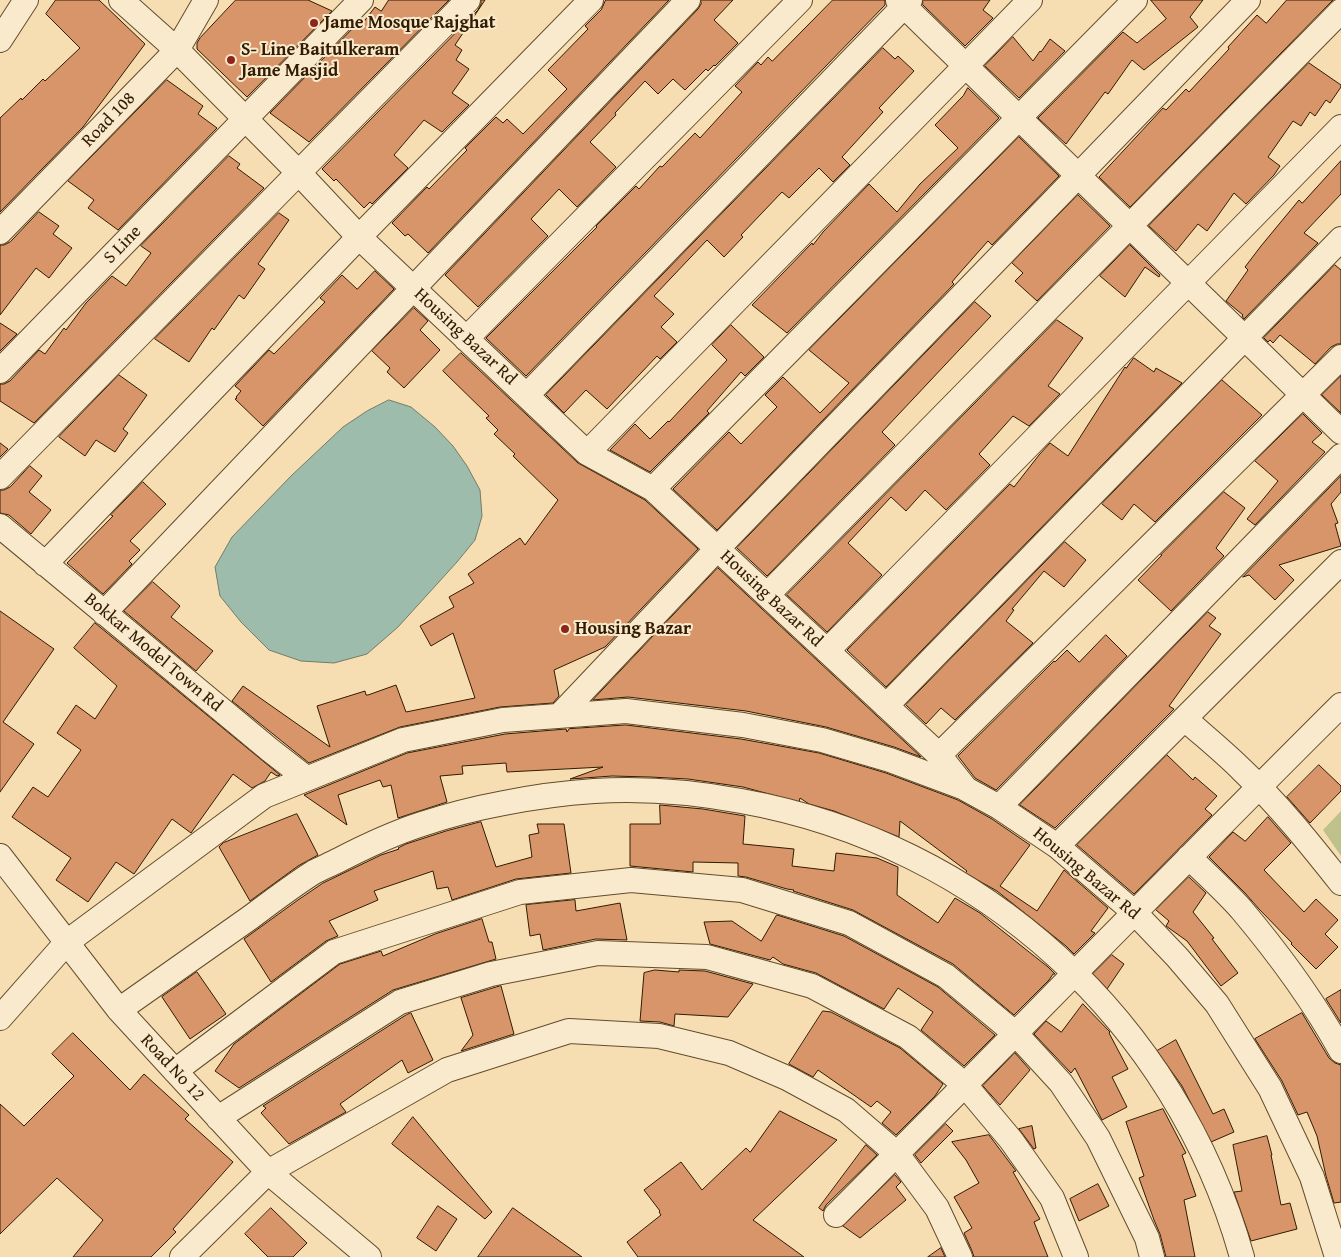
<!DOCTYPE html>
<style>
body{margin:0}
canvas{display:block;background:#f6deb2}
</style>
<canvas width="1341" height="1257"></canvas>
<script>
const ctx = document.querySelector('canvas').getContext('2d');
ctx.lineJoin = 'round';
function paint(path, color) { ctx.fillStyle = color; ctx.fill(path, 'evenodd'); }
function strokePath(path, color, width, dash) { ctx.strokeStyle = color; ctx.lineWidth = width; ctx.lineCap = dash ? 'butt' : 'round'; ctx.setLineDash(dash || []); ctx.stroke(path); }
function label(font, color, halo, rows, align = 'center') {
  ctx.font = font + ' "Gentium Book Plus",serif'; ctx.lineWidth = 4; ctx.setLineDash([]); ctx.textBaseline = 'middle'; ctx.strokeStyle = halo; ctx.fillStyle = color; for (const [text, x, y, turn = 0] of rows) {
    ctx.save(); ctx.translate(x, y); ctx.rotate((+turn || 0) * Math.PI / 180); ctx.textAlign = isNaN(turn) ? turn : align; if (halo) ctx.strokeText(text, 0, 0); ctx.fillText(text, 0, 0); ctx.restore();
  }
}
paint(new Path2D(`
 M1341,811v45l-18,-26z`), '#bec18a');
const water = new Path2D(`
 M389,400l22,7 24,20 18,19 14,20 13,24 2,26 -7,24 -18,22 -59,65 -31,27 -33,9 -33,-2 -32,-11 -28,-28 -21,-26 -5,-29 17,-30 59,-61 52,-49 24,-16z`);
paint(water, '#9dbcab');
strokePath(water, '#727c67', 1);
const building = new Path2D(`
 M56,0h43l46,44 -62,83 -83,85v-94l21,-20 1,2 21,-21 2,2 35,-33 -34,-34z
 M236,0h72l24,11 -85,86 -50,-48v-6l3,-5z
 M389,0h60l-140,142 -39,-29 88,-90 4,1 13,-17 6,4z
 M481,0h4l-30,45 7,5 -6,10 13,9 -17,24 17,12 -27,27 -18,-12 -30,35 14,13 -36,36 -2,-2 -6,6 -28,-29 -2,2 -12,-12 156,-159 3,-6z
 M606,0h63l-241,253 -20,-19 -3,2 -13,-13 35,-36 2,2 38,-39 -2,-2 31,-31 7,6 4,-4 16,15 44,-45 -19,-19 40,-41 -3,-3 16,-16z
 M701,0h32l-19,20 24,23 -23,23 -1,-1 -6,6 -2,-2 -21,21 -12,-11 -15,15 -13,-13 -30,32 1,2 -26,27 26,25 -39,40 -18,-18 -28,30 17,17 -70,71 -33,-32 253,-266 3,-5z
 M833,0h52v5l-359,371 -40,-38 111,-111 -1,-1 40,-40 3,3 21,-23 2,1 33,-34 5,5 42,-46 -7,-6 23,-24 3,3 7,-8 4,4z
 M923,0h67l-7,10 10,8 -28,28 -42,-41z
 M1151,0h52l-13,17 8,10 -54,43 -12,-10 -24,34 -3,-2 -39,52 -28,-26 85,-86 14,11 29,-24z
 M1287,0h46l-203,207 -31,-30 64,-69 3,2 20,-21 3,3 40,-43 -1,-2 29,-32 9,8z
 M1013,37l20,24 7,-10 1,1 9,-13 15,12 -46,47 -34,-32z
 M883,48l12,11 3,-3 16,15 -35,37 4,4 -41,45 8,8 -17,17 -14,-14 -30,30 -7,-6 -41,43 2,2 -19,20 -17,-17 -53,56 20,18 -13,13 16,15 -17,17 -3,-3 -50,53 -21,-19 -22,23 -18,-18z
 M1309,63l32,22v2l-11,16 -4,-3 -11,16 -5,-4 -9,14 -8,-5 -25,36 12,9 -6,9 -28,29 -12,-11 -27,38 -9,-7 -22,27 -27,-25z
 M167,80l36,26 -5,8 19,14 -99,102 -30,-22 6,-8 -26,-19z
 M968,88l31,30 -212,215 -35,-28 60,-62 1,2 10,-13 46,-48 28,28 23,-28 38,-36 -23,-23 28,-29z
 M1019,137l40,39 -67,69 -4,-4 -31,35 -5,6 2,2 -237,246 -44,-41 56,-57 12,12 36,-37 -12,-12 18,-18 37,36 29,-30 -40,-33z
 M229,156l11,8 -3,4 27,20 -230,235 -34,-22v-17h4l6,-3 29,-31 6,4 19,-26 2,2 20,-27 26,-27 14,10 25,-33 -10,-7z
 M1341,161v33l-37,39 14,10 -74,76 -2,-3 1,-1 -17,-14 22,-31 -3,-3 16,-21 38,-46 3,3z
 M1078,195l32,31 -73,75 -22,-20 8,-8 -11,-10z
 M39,212l20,14 -6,8 19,14 -23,30 -13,-10 -36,47v-70h4l6,-3z
 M279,213l10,7 -31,44 7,5 -21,30 -5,-4 -25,35 -2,-2 -23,34 -34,-23z
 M1130,245l30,30 -1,2 -14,-10 -20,30 -25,-21z
 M1335,265l6,5v74h-4l-6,3 -16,17 -35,-29 -7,8 -3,-3 -2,2 -4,-4z
 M375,271l19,18 -131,137 -28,-27 2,-1 -1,-1 5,-6 -6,-5 34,-36 5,4 51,-52 -5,-4 22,-23 15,14z
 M975,302l16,14 -109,116 13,13 -128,131 -30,-28z
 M414,308l14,13 -8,9 20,20 -36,38 -17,-16 3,-4 -18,-17z
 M1057,320l26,18 -35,48 12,8 -31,32 -16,-10 -34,38 11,11 -44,45 -21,-20 -19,21 -15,-14 -43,46 34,32 -55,57 -40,-37z
 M0,323l17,11 -17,17z
 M731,325l33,32 -19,19 -4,-4 -34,39 2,2 -59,59 -40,-22 25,-26 15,15 18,-18 1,1 58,-62 -15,-15z
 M461,353l117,110 67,37 53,49 -93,98 -51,23 5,26 -6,7 -53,4 -100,20 -91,36 -77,-62 11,-15 87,61 -13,-41 48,-15 1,4h2l28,-10 10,27 69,-14 -22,-65 -22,13 -11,-20 34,-19 -5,-10 25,-14 -6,-9 52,-36 5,7 33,-45 -45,-44 2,-2 -21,-20 4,-4 -12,-12 3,-2 -46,-45z
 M1134,358l20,14 2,-4 26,15 -296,304 -39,-37 163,-166 4,3 25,-32 11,-12 18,13 57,-89 1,1z
 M119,375l28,20 -24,34 5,4 -13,19 -19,-12 -11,16 -26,-19z
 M1341,376v37l-19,-18z
 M1222,380l40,35 -107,107 -21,-18 -12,16 -20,-16z
 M1303,414l19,19 -10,9 13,10 -70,73 -8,-6 31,-38 -23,-20z
 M0,443l8,6 -8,8z
 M30,466l12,10 -13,16 22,18 -20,24 -22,-19 -9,-2v-23h4l6,-3z
 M1341,476v16l-10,12 7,19 -3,1 6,22 -62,19 15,15 -19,20 -26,-25 -6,2z
 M143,482l23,22 -36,37 10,9 -11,11 3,3 -29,30 -36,-31 46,-47 -2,-1z
 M1224,492l21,16 -29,40 8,8 -53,55 -33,-31 24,-25h-1z
 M1065,542l21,18 -22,27 -20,-16 -32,38 2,1 -8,11 27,22 -78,77 -14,-12 -15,16 -20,-19z
 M718,568l159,148 44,41 -27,-10 -68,-20 -80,-16 -118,-14 -35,3z
 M153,582l27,24 -9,11 42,34 -17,20 -72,-60z
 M0,611l54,38 -51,73 31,22 -34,48z
 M1208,612l8,6 -7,8 12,8 -52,72 5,3 -119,119 -35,-23z
 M95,623l185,152 -3,1 -6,-4 -6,9 -13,7 -19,-14 -42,59 -19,-14 -38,55 -18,-12 -28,40 -32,-22 15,-22 -59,-41 21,-30 15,10 33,-47 -24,-17 19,-28 19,14 22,-33 -43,-38z
 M1106,635l21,21 -131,134 -21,-12 -17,-22 96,-95 1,1 12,-12 12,12z
 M626,725l115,14 78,14 67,20 72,27 34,19 38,26 -30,41 37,25 27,-41 44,38 -17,23 4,2 -21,21 -8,-8 -69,-55 -32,-18 2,-2 -67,-50 -1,16 -65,-26 -25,-7 -9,-6 -1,4 -56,-15 -55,-8 -38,-2 -38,-1 -42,3 33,-12 -96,5 -1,-9 -44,3 1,8 -23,2 7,26 -49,16 -7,-33 -8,2 -3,-7 -42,15 9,30 -43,-30 103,-42 98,-19 61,-5 1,3 2,-3z
 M1167,755l26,25 2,-3 22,19 -12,13 7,6 -78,79 -57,-49z
 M1319,765l22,21v5l-31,32 -23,-26z
 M660,805l43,4 42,7 -2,28 51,5 -2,17 42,5 2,-18 41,5 21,9 -1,28 41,28 17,-25 25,15 68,54 7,7h-2l-4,6 -35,35 -61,-51 -100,-54 -60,-19 1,-1 -7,-1 -41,-12 -8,-1v-13l-45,-1v10l-63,-6v-42h30z
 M297,814l21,41 -20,11 -48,35 -31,-54 4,-4z
 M1268,817l23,26 -27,27 40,42 12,-13 22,21 -13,14 13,13 -22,22 -25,-25 1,-1 -33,-34 -14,-16 -36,-36 24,-25 12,9z
 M481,822l15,45 36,-10 -3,-22 10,-2 -2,-9h27l7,49 -55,6 -64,21 -4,-13 -11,2 -4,-18 -59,20 4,9 -49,21 9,15 -12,5 -55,41 -27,-43 54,-39 25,-17 58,-28 18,-6 -1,-1 8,-4 40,-13z
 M1189,877l17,16 -13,19 21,26 -2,1 26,34 -17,13 -34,-45 -21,-15 3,-5 -13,-11z
 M575,900l1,11 44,-8 7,37 -31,-1 -53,11 -3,-16 -10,2 -4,-31z
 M777,915l67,21 94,51 57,48 -31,31 -43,-36 12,-18 -35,-24 -14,21 -68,-36 -33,-9 -10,-7 -3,3 -60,-16 -6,-22 28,-1 29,20z
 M482,919l7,23h3l4,17 -103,31 -154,98 -24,-17 19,-27 106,-80 41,-13 2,5 52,-22z
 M1112,955l12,9 -17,25 -14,-15z
 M655,970l24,2v-2l26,1 48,13 -25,33 -53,-3 -1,12 -14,-4 -20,-1 4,-48z
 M197,972l29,42 -36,25 -28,-42z
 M501,986l13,48 -53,17 12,-16 -12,-37z
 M1341,990v33l-15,-24z
 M1083,1004l27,28 -1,1 19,36 -16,8 15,30 -25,13 -27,-52 -4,5 -37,-39 12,-13 15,11z
 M823,1011l8,1 69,36 43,36 -8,12 -39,39 -14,-12 9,-11 -14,-11 -6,6 -53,-37 -5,7 -24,-13z
 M411,1013l22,47 -25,13 -6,-13 -62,44 6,8 -57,32 -28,-31 5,-5 -3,-2 143,-91z
 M1302,1013l27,45 6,5 6,2v137l-7,1 -8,-27 -9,-40 -10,-24 -9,3 -16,-34 -27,-42z
 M73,1033l57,57 14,-16 45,41 -4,4 48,43 -60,67 3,3 -25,25h-78l30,-37 -46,-42 -57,56v-130l24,22 50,-50 -22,-22z
 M1176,1040l37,74 11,-5 10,23 -23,10 -29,-56 -25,-35z
 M1015,1053l15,17 -30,35 -17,-19z
 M1163,1109l23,44 -4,2 14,41 -12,4 11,57h-29l-6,-23 -6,-14 -15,-42 5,-2 -18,-54z
 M780,1111l57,29 -84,80 51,37h-166l-11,-15 34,-27 -2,-3 1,-1 -16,-21 37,-28 21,28 44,-42 4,4z
 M413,1117l79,95 -7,7 -93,-75z
 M946,1124l7,7 -32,32 -6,-8z
 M1032,1126l4,22 -2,1 -15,-20z
 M989,1135l27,36 -3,1 27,47 -6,3 14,35h-74l-2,-6 -8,-18 8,-5 -18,-31 25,-14 -13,-23 -14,-18z
 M1267,1136l5,19h-1l10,50 9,-2 7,26 -46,12 -17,-49 8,-1 -9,-46z
 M866,1145l11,10 -51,50 -3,6 -4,-3z
 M895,1175l6,7 -5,5 10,13 -46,38 -17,-12z
 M1098,1184l11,22 -30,15 -9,-22z
 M438,1206l19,13 -21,32 -19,-13z
 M271,1208l36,35 -14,14h-25l-23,-23z
 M513,1208l69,49h-104z
 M941,1248l4,9h-17z`);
paint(building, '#d89569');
strokePath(building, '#321b00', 1);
const minor = new Path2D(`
 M121,0l56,50 122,123 60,64 228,216 66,36 286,266 27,34 33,18 58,39 78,67 42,44 40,47 53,84 42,89 25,80
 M898,0l443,432
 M0,40l26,-40
 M0,232l177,-182 29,-50
 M466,339l334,-339
 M0,371l361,-371
 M527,395l383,-395
 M587,453l443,-453
 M0,477l468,-477
 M653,489l482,-489
 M0,526l270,224 36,28
 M45,564l314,-327 232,-237
 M767,595l574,-584
 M104,613l584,-613
 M827,651l514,-524
 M886,706l455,-467
 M559,716l158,-167 531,-549
 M1185,719c19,17 39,33 57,51 37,35 68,74 99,113
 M939,755l402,-398
 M999,807l342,-351
 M1057,846l284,-284
 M0,856l119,154 149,162 101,85
 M1189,857c17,17 36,34 52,52 37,44 72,91 100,142
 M119,1010c44,-31 88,-62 132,-93 20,-15 41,-31 63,-45 8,-4 17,-8 25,-12 27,-14 55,-27 83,-36 27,-9 55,-16 82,-21 30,-6 60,-10 90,-12 49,-3 99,1 147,10 241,43 435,220 501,456
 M0,1018l67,-76 197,-146 139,-56 100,-20 123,-9 117,14 79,15 68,20 75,28
 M175,1071l159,-119 186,-60 111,-12 111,10 107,33 97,53 70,58 45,49 37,55 49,100 5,19
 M218,1118l182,-116 91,-28 107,-21 109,4 105,29 96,51 57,48 46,55 41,58 24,59
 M836,1215c169,-170 335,-341 505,-510
 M182,1257l86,-85 179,-102 122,-39 90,5 70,17 58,25 59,32 51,44 40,54 23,49`);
strokePath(minor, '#634c2c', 26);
strokePath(minor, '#f9eacd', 24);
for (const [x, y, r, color] of [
 [314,23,5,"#8f2418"],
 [231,60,5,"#8f2418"],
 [565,629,5,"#8f2418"]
]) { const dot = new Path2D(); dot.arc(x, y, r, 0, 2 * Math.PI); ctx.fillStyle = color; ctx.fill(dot); strokePath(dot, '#f9eacd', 2); }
label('bold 18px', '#321b00', '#f9eacd', [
 ["Jame Mosque Rajghat",324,23],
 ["S- Line Baitulkeram",241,50],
 ["Jame Masjid",241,71],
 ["Housing Bazar",575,629]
], 'left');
label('18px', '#321b00', '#f9eacd', [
 ["Road 108",109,120,-46],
 ["S Line",123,245,-46],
 ["Housing Bazar Rd",465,337,43],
 ["Housing Bazar Rd",771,599,43],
 ["Bokkar Model Town Rd",153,653,40],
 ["Housing Bazar Rd",1086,874,40],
 ["Road No 12",172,1068,47]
]);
</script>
